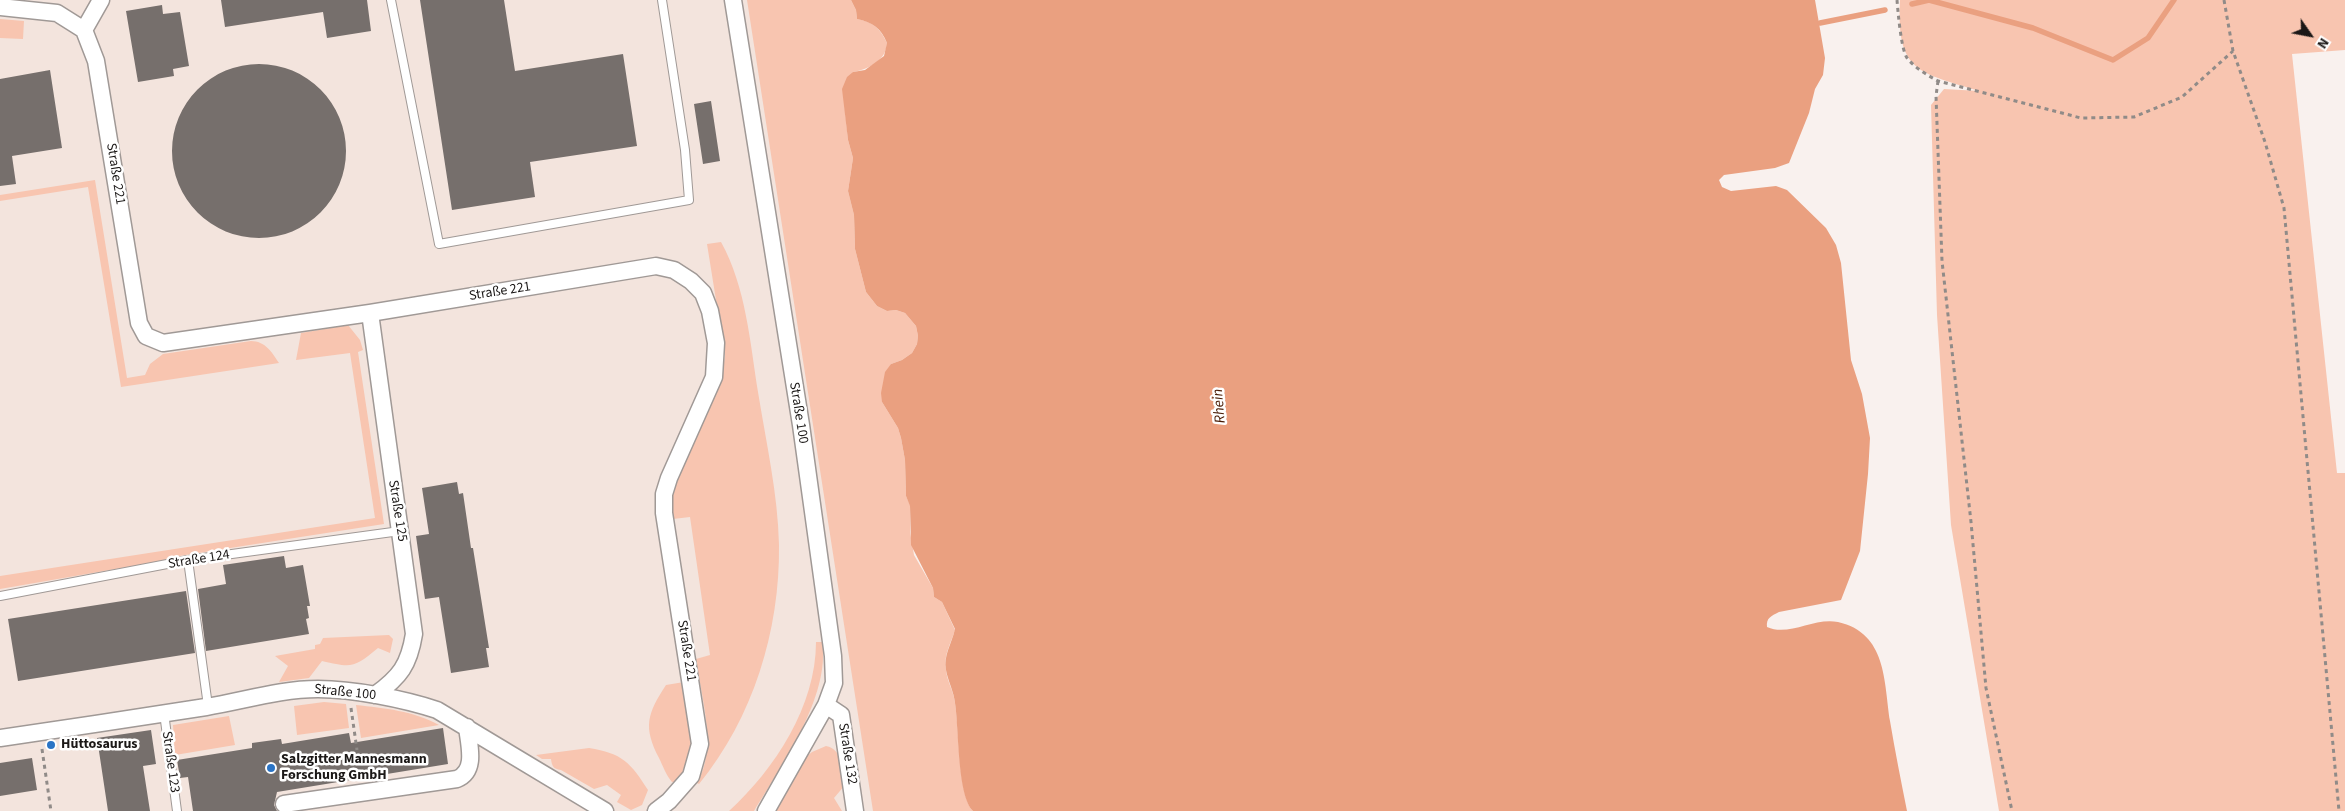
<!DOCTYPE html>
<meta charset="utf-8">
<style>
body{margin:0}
#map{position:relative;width:2345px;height:811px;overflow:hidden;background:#f9f1ee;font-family:"Source Sans 3",sans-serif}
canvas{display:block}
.north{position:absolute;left:2285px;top:10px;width:50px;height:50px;-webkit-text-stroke:4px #fff;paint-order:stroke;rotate:123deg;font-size:14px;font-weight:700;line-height:20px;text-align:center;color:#1b1817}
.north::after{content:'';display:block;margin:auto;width:18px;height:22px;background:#1b1817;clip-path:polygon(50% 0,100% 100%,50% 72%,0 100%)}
</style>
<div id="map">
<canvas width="2345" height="811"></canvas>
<div class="north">N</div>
</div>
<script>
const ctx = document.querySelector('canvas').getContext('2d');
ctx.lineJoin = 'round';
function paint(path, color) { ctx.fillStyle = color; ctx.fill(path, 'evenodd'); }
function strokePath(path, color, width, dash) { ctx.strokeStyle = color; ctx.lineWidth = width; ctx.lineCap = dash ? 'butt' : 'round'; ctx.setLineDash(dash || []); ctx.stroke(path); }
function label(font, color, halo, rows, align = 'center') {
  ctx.font = font + ' "Source Sans 3",sans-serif'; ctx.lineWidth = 5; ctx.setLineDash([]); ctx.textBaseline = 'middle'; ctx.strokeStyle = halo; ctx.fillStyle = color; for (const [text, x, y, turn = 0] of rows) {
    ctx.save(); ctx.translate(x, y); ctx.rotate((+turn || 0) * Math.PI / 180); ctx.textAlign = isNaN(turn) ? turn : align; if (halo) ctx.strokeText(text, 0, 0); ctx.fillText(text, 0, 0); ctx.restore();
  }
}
paint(new Path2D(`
 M0,0h777l141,811h-918z`), '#f3e4dd');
paint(new Path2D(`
 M747,0h104l5,10 1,9c16,3 23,9 30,24 -1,18 -18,26 -34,29l-9,28 4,40 5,18 -5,33 6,24 1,34 11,43 11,14 10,5 9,-1 9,3 11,13 2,10 -1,8 -5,9 -10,7 -11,4 -9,38 16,26 3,10 4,22 1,36 4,9v27l4,23 19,33 1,9 8,5 13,28c-4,13 -12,26 -9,40 1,11 8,22 9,33 4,24 3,92 18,108h-100z
 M1900,0h445v50l-53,4 45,419h8v338h-346l-48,-286 -14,-210 -6,-210 13,-16 35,2c-60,-19 -83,-18 -79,-91z
 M0,19l24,2 -1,18 -23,-1z
 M95,180l32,198 18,-3 5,-11 13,-10 88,-13c14,0 21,11 28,22l-158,24 -33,-200 -88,14v-6z
 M721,242c25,45 29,100 37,150 8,50 20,102 21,153 1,86 -26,173 -80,239l-2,-1c21,-35 4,-86 -1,-124l14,-4 -20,-138 -17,2 -2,-16 1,-13 44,-96 5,-13 4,-25 -18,-112z
 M348,325l12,15 3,10 -5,2 26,172 -205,32v2l-179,31v-13l375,-58 -25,-165 -54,7 5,-27z
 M389,635l4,4 -3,14 -12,-5c-24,20 -26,20 -56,13l-13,17 -30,4 9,-16 -13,-10 40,-7v-4l5,-1 3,-6z
 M816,642h6c9,53 -41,125 -68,169h-25c46,-42 87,-105 87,-169z
 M684,682l9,61 -2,15 -12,24h-7c-6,-7 -9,-16 -13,-24 -16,-31 -12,-44 7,-73z
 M324,702l22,2 3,24 -52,7 -3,-29z
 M356,705c28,3 58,6 83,20l-78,13z
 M229,716l6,29 -60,10 -2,-30z
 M826,746c17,3 17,25 19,39l-11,13 8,13h-67l31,-54 6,-5z
 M589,748c33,5 42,15 59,42l-6,15 -11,5 -14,-8 4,-7 -14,-10 -13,4 -33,-19c-8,-1 -9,-4 -10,-11h-9l-6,-4z`), '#f8c5b0');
paint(new Path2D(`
 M851,0h964l10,58 -2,17 -8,14 -6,24 -20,50 -14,5 -51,7 -5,5 3,7 9,4 45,-5 11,4 39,38 10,17 5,18 10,97 11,34 8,44 -2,36 -8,77 -19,49 -62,12c-8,4 -13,6 -12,15 22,10 47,-10 71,-5 49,11 46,60 52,99 5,30 11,60 17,90h-934c-16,-16 -14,-84 -18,-108 -1,-11 -7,-22 -9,-33 -3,-14 6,-27 9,-41l-13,-27 -8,-5 -1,-9 -22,-43 -1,-39 -4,-10 -1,-36 -4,-22 -3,-10 -16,-26 -1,-9 4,-21 6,-8 11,-4 10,-7 5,-9 1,-8 -2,-10 -11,-13 -9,-3 -9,1 -10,-5 -11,-14 -11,-43 -1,-34 -6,-24 5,-33 -5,-18 -6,-51 5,-12 6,-5 12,-2 19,-14 3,-13c-6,-15 -15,-21 -30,-24l-1,-9z`), '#eaa080');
strokePath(new Path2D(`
 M1912,4l17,-4 104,28 80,32 35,-22 26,-38
 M1820,23l65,-13`), '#eaa080', 5.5);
paint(new Path2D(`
 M221,0h146l4,31 -44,7 -4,-26 -98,15z
 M420,0h84l11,71 108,-17 14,92 -107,16 5,35 -83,13z
 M162,5l1,9 17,-2 9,54 -16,3 1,7 -36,6 -12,-71z
 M172 151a87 87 0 1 1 174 0a87 87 0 1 1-174 0Z
 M50,70l12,78 -50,8 4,28 -16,2v-107z
 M711,101l9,60 -17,3 -9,-60z
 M457,482l2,12 4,-1 8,55h2l16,100h-3l3,19 -38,6 -12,-76 -14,2 -9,-63 13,-2 -7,-46z
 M284,556l2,12 17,-3 7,41h-3l2,12 -3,1 3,15 -103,17 -8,-62 28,-5 -3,-19z
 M186,591l9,62 -177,28 -10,-62z
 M443,728l5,36 -171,28 -3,13 3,6h-84l-5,-34 -8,1 -3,-18 75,-12v-5l29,-4 1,5 67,-11 2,10z
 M151,730l5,34 -13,2 7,45h-42l-11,-73z
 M32,758l5,32 -37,6v-33z`), '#766f6c');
const lane = new Path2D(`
 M391,0l48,244 250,-44 -4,-50 -23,-150
 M188,560l20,146
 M0,596l188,-36 212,-29
 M164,713l13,98`);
const street = new Path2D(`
 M733,0l68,425 32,231 1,27 -8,22 -60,106
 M0,7l57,6 27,17 12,31 43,262 7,13 17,7 207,-30 286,-47 18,4 17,11 12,12 7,18 6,32 -2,34 -45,101 -5,16v19l36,231 -9,32 -22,25 -13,10
 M84,30l17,-30
 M370,313l44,321c-5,31 -14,43 -39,61
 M826,705l15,10 14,96
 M0,738c69,-10 137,-20 206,-31 37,-6 74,-18 112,-18 35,0 86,10 119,21l168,101
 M284,804l173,-25c20,-8 12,-34 10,-52`);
strokePath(lane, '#a09996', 10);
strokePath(street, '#a09996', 19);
strokePath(new Path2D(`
 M1897,0c1,12 4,49 10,58 8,10 20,17 31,23l143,37 53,-1 48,-20 51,-46
 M2224,0l9,51 32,91 19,66 55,603
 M1938,81l-2,15 6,165 29,261 15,166 26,123
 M351,708l6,42
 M42,749l9,62`), '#908b88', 3, [4, 4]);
strokePath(lane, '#fff', 8);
strokePath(street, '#fff', 16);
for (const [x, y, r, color] of [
 [51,745,5,"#2b74c5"],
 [271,768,5,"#2b74c5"]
]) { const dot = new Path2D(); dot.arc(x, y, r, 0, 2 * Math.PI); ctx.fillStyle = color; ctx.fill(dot); strokePath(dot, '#fff', 2); }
label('14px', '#1b1817', '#fff', [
 ["Straße 221",115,174,81],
 ["Straße 221",500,292,-9],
 ["Straße 100",798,413,81],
 ["Straße 125",397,511,81],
 ["Straße 124",199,560,-9],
 ["Straße 221",686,651,81],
 ["Straße 100",345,693,6],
 ["Straße 132",847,754,81],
 ["Straße 123",170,762,82]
]);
label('bold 14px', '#1b1817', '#fff', [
 ["Hüttosaurus",61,745],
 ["Salzgitter Mannesmann",281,760],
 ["Forschung GmbH",281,776]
], 'left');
label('italic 15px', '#481a03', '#fff', [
 ["Rhein",1220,406,-95]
]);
</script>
